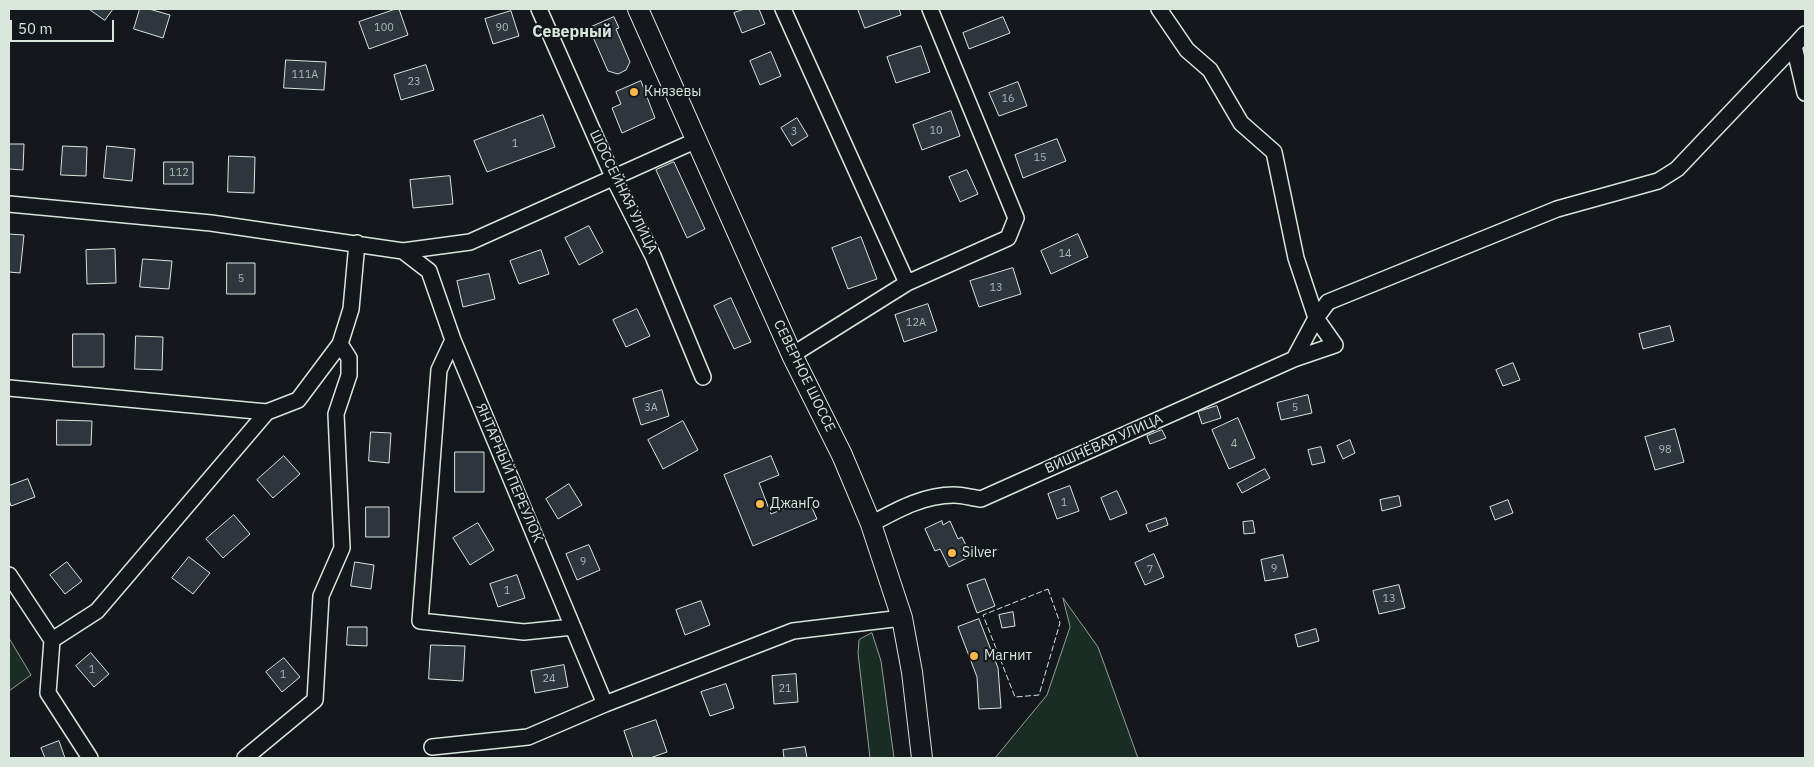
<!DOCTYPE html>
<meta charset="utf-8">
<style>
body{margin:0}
#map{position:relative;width:1814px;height:767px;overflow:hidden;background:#14181c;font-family:"IBM Plex Sans",sans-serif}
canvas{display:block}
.frame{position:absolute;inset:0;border:10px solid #d8e6dc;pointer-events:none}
.scale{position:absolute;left:10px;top:20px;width:104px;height:22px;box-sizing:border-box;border:2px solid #d8e6dc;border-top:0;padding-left:6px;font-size:15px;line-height:18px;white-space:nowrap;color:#d8e6dc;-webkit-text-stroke:4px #14181c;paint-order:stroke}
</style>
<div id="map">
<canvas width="1814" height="767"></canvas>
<div class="frame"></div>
<div class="scale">50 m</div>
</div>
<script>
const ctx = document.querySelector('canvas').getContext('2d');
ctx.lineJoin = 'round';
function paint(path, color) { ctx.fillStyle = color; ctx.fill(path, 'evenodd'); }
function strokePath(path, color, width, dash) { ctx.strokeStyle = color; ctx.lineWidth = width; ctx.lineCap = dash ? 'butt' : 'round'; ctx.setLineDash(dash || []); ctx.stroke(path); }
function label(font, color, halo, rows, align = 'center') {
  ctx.font = font + ' "IBM Plex Sans",sans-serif'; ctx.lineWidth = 4; ctx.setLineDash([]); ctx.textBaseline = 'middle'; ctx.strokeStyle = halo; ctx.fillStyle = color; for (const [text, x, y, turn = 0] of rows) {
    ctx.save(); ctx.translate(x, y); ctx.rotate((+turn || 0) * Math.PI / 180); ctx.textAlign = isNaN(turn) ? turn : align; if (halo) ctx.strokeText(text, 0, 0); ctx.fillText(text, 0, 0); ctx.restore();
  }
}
const green = new Path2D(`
 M1063,598l35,49 40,111h-143l52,-63 23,-68z
 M872,633l9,28 13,97h-24l-12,-105 1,-13z
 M9,638l22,37 -22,16z`);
paint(green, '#1a2d24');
strokePath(green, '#939e99', 1);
const building = new Path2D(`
 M89,9h24l-8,11z
 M140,9h9l21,6 -7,23 -29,-9z
 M396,9h3l9,26 -39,14 -10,-27z
 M745,9h14l6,15 -23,9 -8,-20z
 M858,9h41l2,6 -36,13z
 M511,11l8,25 -26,8 -8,-25z
 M614,17l5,11 -3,1 14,33 -4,8 -8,4 -10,-3 -19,-43z
 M1003,17l7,16 -41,16 -6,-16z
 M921,46l9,26 -34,11 -9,-26z
 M771,52l10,24 -21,9 -10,-24z
 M286,60l40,2 -2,28 -40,-2z
 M426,65l8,25 -33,10 -7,-25z
 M641,81l14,37 -33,15 -10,-25 9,-4 -5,-12z
 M1018,82l9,24 -28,10 -10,-23z
 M951,111l9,25 -38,14 -9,-25z
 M543,115l12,32 -68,25 -13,-31z
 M797,118l11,18 -16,10 -11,-18z
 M1057,139l9,22 -43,17 -8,-23z
 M9,144h15l-1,26 -14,-1z
 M63,146l24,1 -1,29 -25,-1z
 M107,146l28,3 -3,32 -28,-3z
 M229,156l26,1 -1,36 -26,-1z
 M164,162h29v22h-29z
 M674,162l31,67 -18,9 -31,-68z
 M967,170l11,24 -18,8 -11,-25z
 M450,176l3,28 -40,4 -3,-28z
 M589,226l14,26 -24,13 -14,-27z
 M9,234l15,1 -4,38 -11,-1z
 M1078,234l10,23 -37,17 -10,-23z
 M861,237l16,42 -29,10 -16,-41z
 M115,249l1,34 -29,1 -1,-34z
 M541,250l8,24 -30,10 -9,-23z
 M143,259l29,2 -3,28 -29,-2z
 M227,263h28v31h-28z
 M1013,268l8,26 -42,13 -9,-26z
 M489,274l6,25 -32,8 -6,-26z
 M731,298l20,44 -17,7 -20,-43z
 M928,304l9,27 -33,11 -9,-27z
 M637,309l13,27 -24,11 -13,-27z
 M1670,326l4,15 -31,8 -4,-15z
 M73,334h31v33h-31z
 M136,336l27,1 -1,33 -27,-1z
 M1513,363l7,17 -17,6 -7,-16z
 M662,390l7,26 -28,9 -8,-26z
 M1308,395l4,18 -31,7 -4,-17z
 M1217,406l4,12 -19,6 -4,-12z
 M1238,418l17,40 -26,11 -17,-39z
 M57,420l35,1 -1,24h-34z
 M683,421l15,29 -35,19 -15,-29z
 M1675,429l9,33 -29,8 -10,-33z
 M1162,430l4,8 -16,6 -3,-8z
 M371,432l20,1 -2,30 -20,-2z
 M1350,440l5,13 -12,6 -6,-13z
 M1321,447l4,15 -13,3 -4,-15z
 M455,452h29v40h-29z
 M284,456l16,18 -27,24 -16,-18z
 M771,456l8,19 -20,8 12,31 37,-15 9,20 -64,27 -29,-71z
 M1265,469l5,9 -28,15 -5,-9z
 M28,479l7,18 -24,9 -2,-6v-14z
 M569,484l13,21 -24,14 -12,-20z
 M1070,486l9,25 -22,8 -9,-25z
 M1117,491l10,22 -17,7 -9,-22z
 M1399,496l2,10 -19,5 -2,-11z
 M1508,500l5,13 -18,7 -5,-13z
 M366,507h23v30h-23z
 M234,515l16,19 -27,24 -17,-19z
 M1166,518l2,7 -19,7 -3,-7z
 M942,521l1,4 7,-4 8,18 4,-2 9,19 -22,11 -9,-18 -5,2 -10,-22z
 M1253,521l2,12 -11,1 -1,-12z
 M478,523l16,27 -24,15 -17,-27z
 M589,545l11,25 -23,10 -11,-26z
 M1154,554l10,23 -19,8 -10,-22z
 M1283,555l5,22 -23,4 -4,-21z
 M189,557l21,16 -17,21 -21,-16z
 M67,562l15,19 -17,13 -15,-19z
 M355,562l19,3 -3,24 -20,-3z
 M517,575l8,23 -27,9 -8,-23z
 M985,579l10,27 -18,7 -10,-28z
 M1399,585l6,23 -26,6 -6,-23z
 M701,601l9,24 -25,10 -9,-25z
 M1013,612l2,14 -13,2 -3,-13z
 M979,619l19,49 3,40 -22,1 -2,-32 -19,-50z
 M348,627h19v19l-20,-1z
 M1316,629l3,12 -21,6 -3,-12z
 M431,645l34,1 -2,35 -34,-2z
 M91,653l18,21 -15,13 -18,-21z
 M284,658l16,19 -18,15 -16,-20z
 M564,665l4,22 -33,6 -4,-22z
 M796,674l2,28 -24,2 -2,-28z
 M726,684l8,24 -24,8 -9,-24z
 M656,720l11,32 -17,6h-17l-9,-27z
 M59,741l6,17h-20l-4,-10z
 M805,747l2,11h-23l-1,-8z`);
paint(building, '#2c363c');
strokePath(building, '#d8e6dc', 1);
const minor = new Path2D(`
 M539,9l75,170 39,77 50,121
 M783,9l124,274 -115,72
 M1805,34l-11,12 11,47
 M9,204l202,19 192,28 67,-9 227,-102
 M403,251l26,20 24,69 152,364
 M907,283l101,-45 8,-20 -86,-209
 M453,340l-14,30 -19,251 104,11 49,-5
 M1294,359l22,-41 12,-16 229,-93 101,-28 19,-12 117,-123
 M9,388l258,24
 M871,524c26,-14 52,-29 83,-29 9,0 18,3 27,4l313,-140 41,-14 -19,-27 -20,-60 -22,-106 -33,-29 -31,-53 -23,-20 -28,-41
 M9,575l43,65 -4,53 42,65
 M52,640l45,-29 170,-199 31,-12 42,-56 11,-35 6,-66
 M432,747l96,-10 77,-33 188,-73 109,-13
 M245,758l70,-58 6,-104 21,-48 -6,-134 13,-39v-17l-9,-14`);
const major = new Path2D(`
 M638,9l154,346 50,100 29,69 31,94 10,54 10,86`);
strokePath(minor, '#d8e6dc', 18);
strokePath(major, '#d8e6dc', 22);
strokePath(minor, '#14181c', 15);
strokePath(major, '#14181c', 20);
strokePath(new Path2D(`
 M1048,589l12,34 -21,72 -24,2 -32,-82z`), '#d8e6dc', 1, [6, 2.5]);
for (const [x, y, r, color] of [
 [634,92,5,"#ffb74d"],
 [760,504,5,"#ffb74d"],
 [952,553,5,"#ffb74d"],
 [974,656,5,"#ffb74d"]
]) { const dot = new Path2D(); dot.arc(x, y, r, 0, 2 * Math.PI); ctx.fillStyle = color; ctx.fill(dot); strokePath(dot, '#14181c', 2); }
label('11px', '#adbab4', null, [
 ["100",384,28],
 ["90",502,28],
 ["111А",305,75],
 ["23",414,82],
 ["16",1008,99],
 ["10",936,131],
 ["3",794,132],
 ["1",515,144],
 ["15",1040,158],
 ["112",179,173],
 ["14",1065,254],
 ["5",241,279],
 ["13",996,288],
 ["12А",916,323],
 ["3А",651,408],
 ["5",1295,408],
 ["4",1234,444],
 ["98",1665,450],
 ["1",1064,503],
 ["9",583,562],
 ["9",1274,569],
 ["7",1150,570],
 ["1",507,591],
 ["13",1389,599],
 ["1",92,670],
 ["1",283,675],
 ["24",549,679],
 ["21",785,689]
]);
label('14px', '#d8e6dc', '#14181c', [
 ["Князевы",644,92],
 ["ДжанГо",770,504],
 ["Silver",962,553],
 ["Магнит",984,656]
], 'left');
label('14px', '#d8e6dc', '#14181c', [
 ["ШОССЕЙНАЯ УЛИЦА",623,192,64],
 ["СЕВЕРНОЕ ШОССЕ",804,376,64],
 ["ВИШНЁВАЯ УЛИЦА",1104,444,-24],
 ["ЯНТАРНЫЙ ПЕРЕУЛОК",509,473,67]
]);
label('bold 16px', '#d8e6dc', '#14181c', [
 ["Северный",572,32]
]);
</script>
